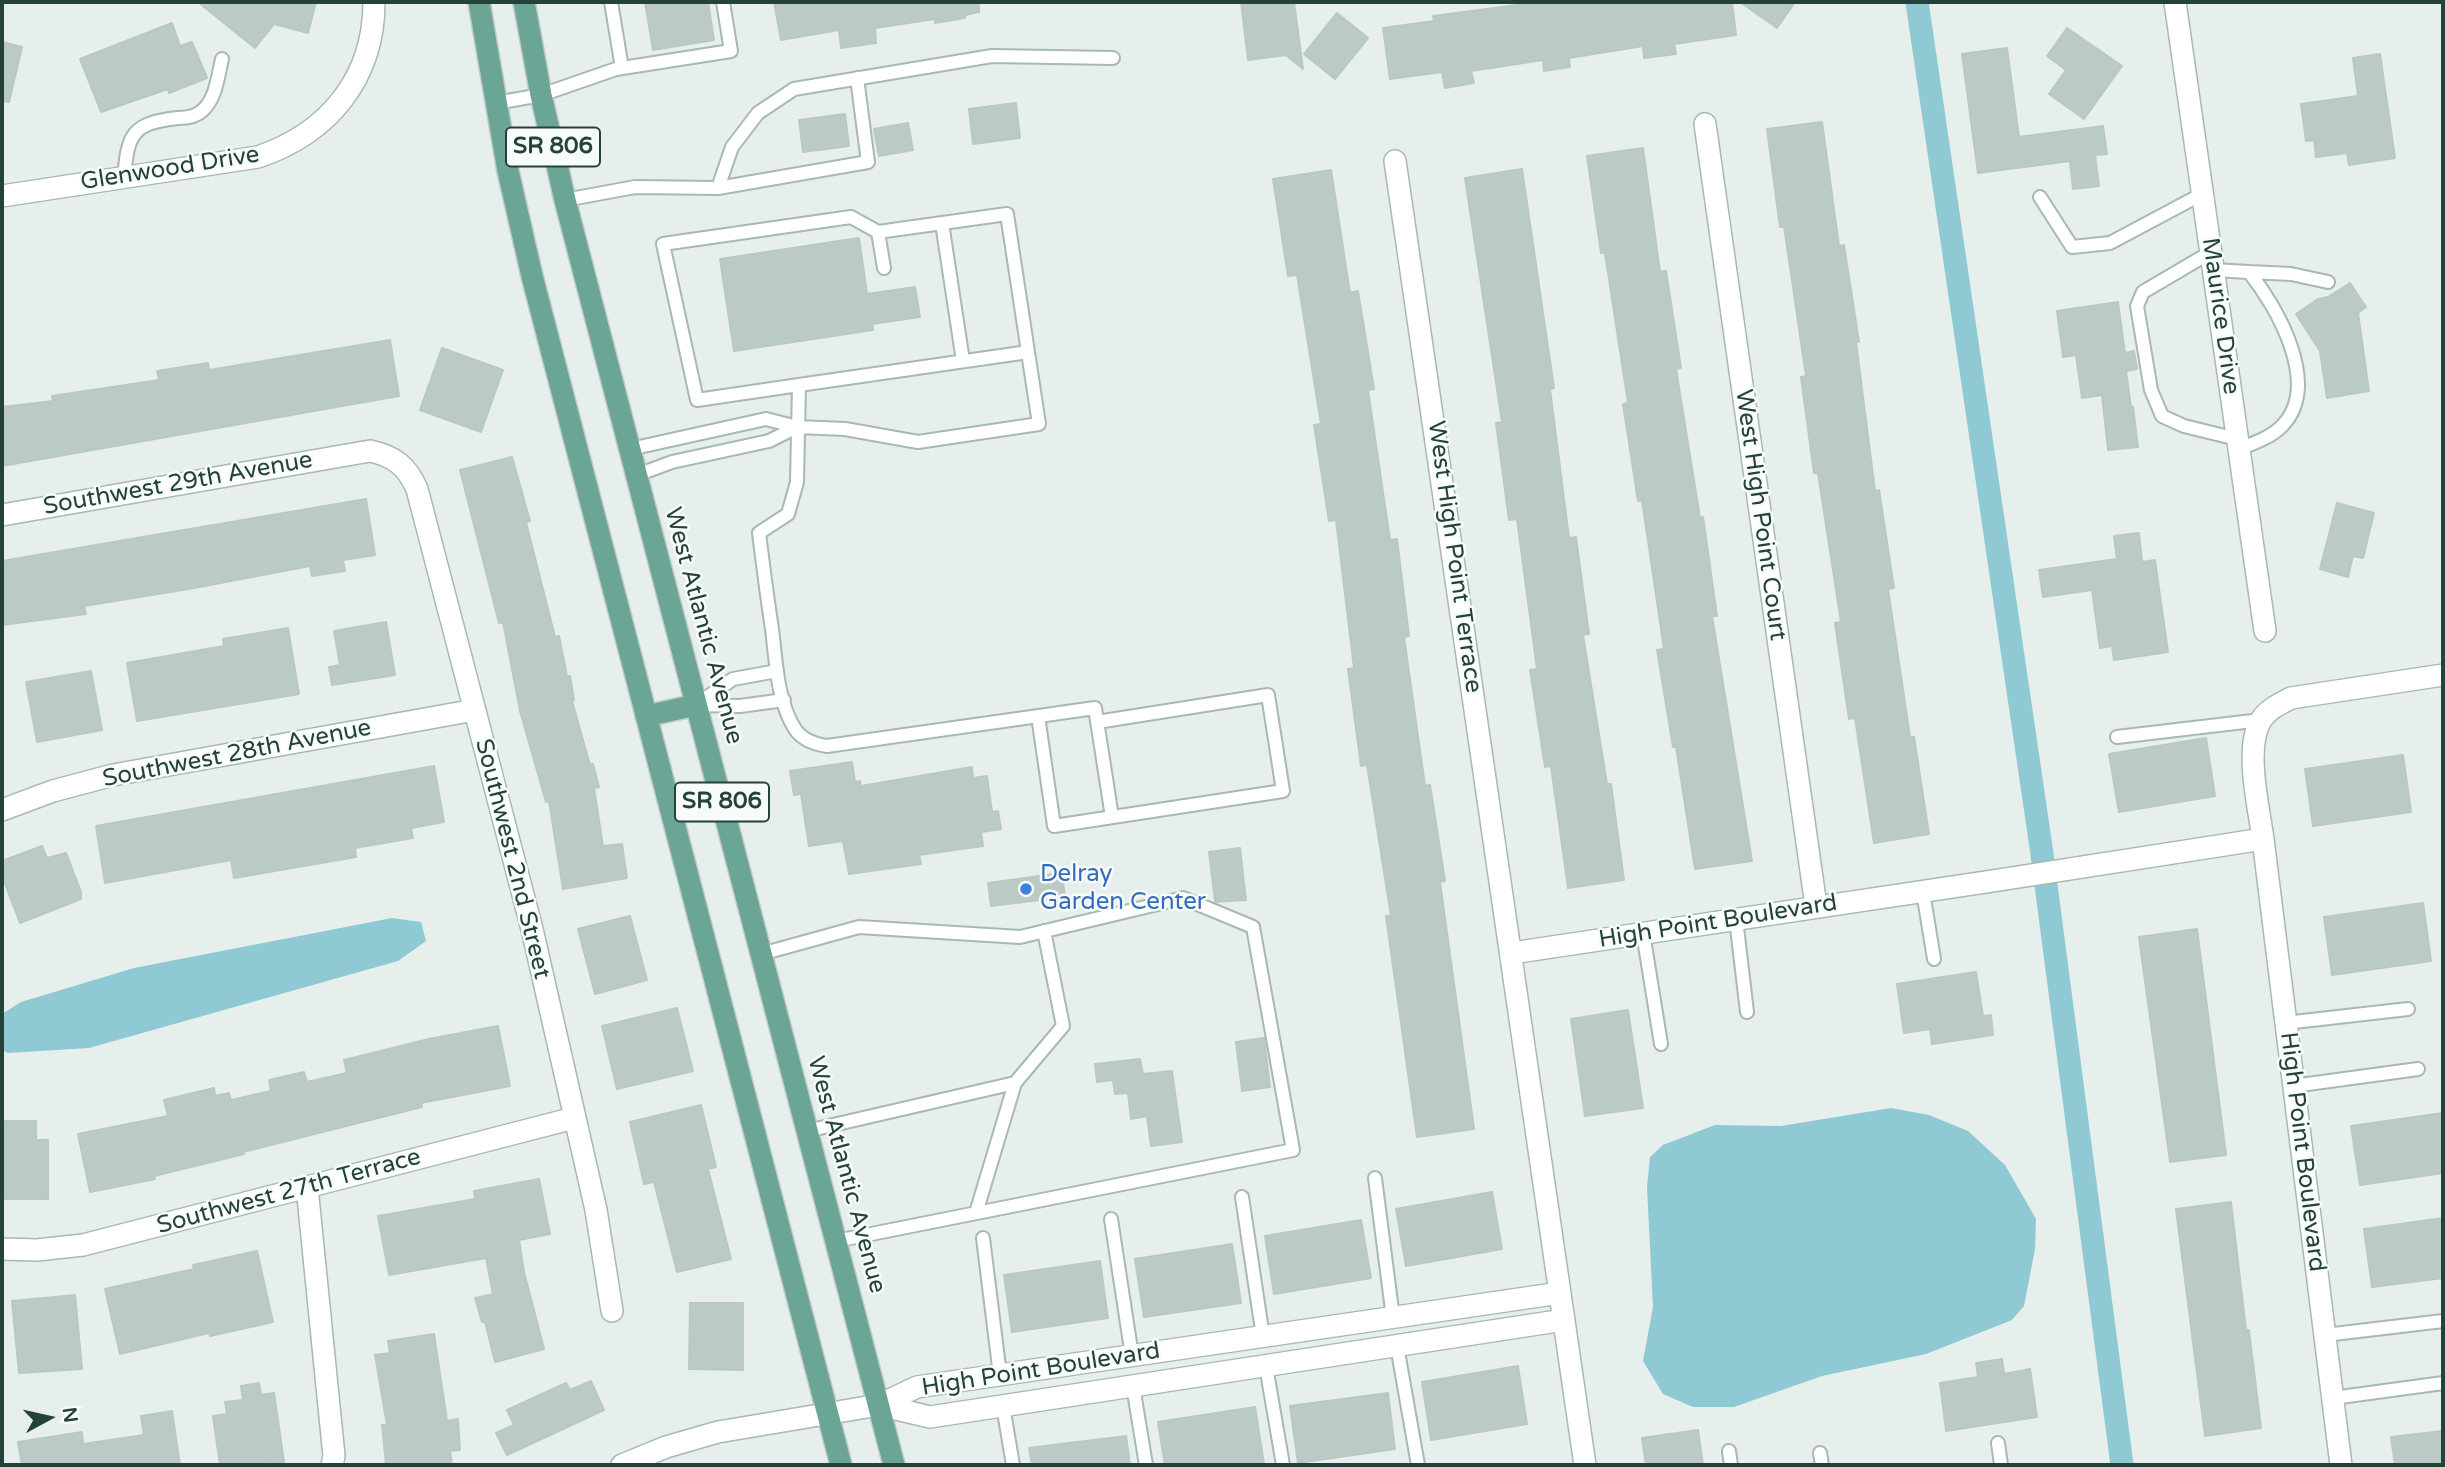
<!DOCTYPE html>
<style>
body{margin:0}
#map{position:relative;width:2445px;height:1467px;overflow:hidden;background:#e6efeb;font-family:"Varela Round",sans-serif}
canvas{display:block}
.frame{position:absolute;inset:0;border:4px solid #24423a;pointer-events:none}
.north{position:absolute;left:14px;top:1383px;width:70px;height:70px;-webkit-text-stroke:5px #f7fbf9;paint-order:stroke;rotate:82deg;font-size:19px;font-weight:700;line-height:28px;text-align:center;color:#24423a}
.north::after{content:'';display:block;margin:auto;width:24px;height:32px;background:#24423a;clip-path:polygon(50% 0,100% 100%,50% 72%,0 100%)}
</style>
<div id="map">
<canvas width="2445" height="1467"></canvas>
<div class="frame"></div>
<div class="north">N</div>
</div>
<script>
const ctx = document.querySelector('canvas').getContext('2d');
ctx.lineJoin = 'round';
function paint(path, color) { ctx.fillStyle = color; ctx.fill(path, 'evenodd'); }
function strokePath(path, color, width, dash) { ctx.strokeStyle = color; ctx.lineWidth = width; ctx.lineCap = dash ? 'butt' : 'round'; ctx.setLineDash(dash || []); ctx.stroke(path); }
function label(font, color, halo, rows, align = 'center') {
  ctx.font = font + ' "Varela Round",sans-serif'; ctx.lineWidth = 5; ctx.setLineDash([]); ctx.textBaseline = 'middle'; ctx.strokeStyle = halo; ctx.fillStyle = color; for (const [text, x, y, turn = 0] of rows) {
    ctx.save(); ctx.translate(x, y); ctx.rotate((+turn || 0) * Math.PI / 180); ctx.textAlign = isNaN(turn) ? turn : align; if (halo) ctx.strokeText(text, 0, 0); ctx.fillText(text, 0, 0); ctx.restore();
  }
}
paint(new Path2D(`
 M392,918l29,4 5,19 -28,20 -309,87 -81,5 -6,-3v-36l19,-12 113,-34z
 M1891,1108l38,7 39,16 37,34 31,54 -1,30 -11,57 -12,14 -86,34 -104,22 -88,31h-41l-30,-13 -20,-33 10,-54 -6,-120 3,-30 13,-12 52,-20 66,1z`), '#8ec9d4');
strokePath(new Path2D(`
 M1917,2l124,845 81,618`), '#8ec9d4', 23);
const building = new Path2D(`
 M198,2h118l-8,31 -34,-9 -19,24z
 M645,2h63l6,38 -61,10z
 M774,2h205v10l-14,3v3l-30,5v-4l-60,9 1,15 -35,5 -2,-18 -58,10z
 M1241,2h53l9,67 -17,-14 -38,5z
 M1540,2h192l4,33 -62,9 2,10 -32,4 -1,-12 -74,12 1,9 -26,4 -1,-11 -72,11 3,12 -29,5 -3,-16 -52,7 -7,-51 51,-7 -1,-5z
 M1740,2h55l-18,26z
 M1337,13l31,25 -33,41 -31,-25z
 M172,23l8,23 12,-4 15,36 -38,15 -1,-4 -67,23 -21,-53z
 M2067,28l55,38 -38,53 -35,-25 17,-24 -19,-14z
 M2,42l20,5 -13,55 -7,-1z
 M2007,48l12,89 84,-11 4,28 -12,1 4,31 -26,3 -3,-28 -92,12 -16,-119z
 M2380,54l15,104 -46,7 -2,-12 -31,4 -2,-17 -8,1 -5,-37 57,-8 -5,-38z
 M1016,103l4,35 -47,6 -4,-35z
 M845,114l4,32 -46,6 -4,-32z
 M1822,122l17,124 5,-1 15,97h-3l19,149 4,-1 15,98 -6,1 22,148h4l15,97 -55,9 -19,-125 -6,1 -14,-96 6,-1 -23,-149h-4l-13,-96 5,-1 -22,-150 -4,1 -13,-98z
 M908,123l5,27 -34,6 -5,-27z
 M1643,148l17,124 6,-1 15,97 -5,1 24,149 3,-1 14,99h-5l40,245 -57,8 -19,-122h-3l-16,-97 7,-1 -22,-149 -4,1 -15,-97 5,-1 -23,-150h-4l-14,-97z
 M1522,169l32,219 -4,1 19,149 7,-1 13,97 -6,1 24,149h4l13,96 -56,8 -17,-122 -6,1 -15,-97 7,-1 -20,-150 -8,1 -13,-97 6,-1 -37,-244z
 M1331,170l19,123 8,-2 16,98 -6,1 22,150 7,-1 12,97 -5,1 21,149 5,-1 15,96 -5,1 34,247 -57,8 -31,-221h5l-24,-151 -6,1 -13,-97 6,-1 -18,-148 -7,1 -15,-96 7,-1 -24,-149 -9,1 -15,-97z
 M859,238l8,56 48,-7 5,30 -48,7 1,6 -139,21 -14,-92z
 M2350,283l16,24 -8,6 11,78 -42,7 -7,-47 -24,-37 22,-15 10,-2z
 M2118,302l7,51 9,-2 3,18 -11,2 5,36h2l5,40 -30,3 -6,-55 -20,3 -6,-43 -13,2 -6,-46z
 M390,340l9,56 -397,70v-59l51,-6 -1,-5 107,-16 -2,-9 51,-8 1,7z
 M442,348l61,22 -22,62 -61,-22z
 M512,457l18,64 -4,1 29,115 4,-1 8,40h3l4,24 -2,1 18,64 3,-1 6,23 -5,1 9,58 19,-2 5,34 -64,11 -14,-88 -3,1 -26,-91 -17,-89 -4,1 -39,-153z
 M366,499l9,56 -32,5 2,11 -33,5 -2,-10 -121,23 -105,17 2,8 -84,11v-64z
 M2337,503l37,10 -11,45 -10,-2 -5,21 -28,-8z
 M2139,533l3,29 13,-2 13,92 -54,8 -2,-14 -12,2 -8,-58 -49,7 -4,-27 78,-11 -3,-23z
 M386,622l9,53 -63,10 -3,-18 11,-2 -6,-34z
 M288,628l11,66 -162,27 -10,-58 97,-17 -1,-7z
 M91,671l11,59 -65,12 -11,-60z
 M2206,738l9,58 -96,16 -10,-58z
 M2403,755l8,57 -98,14 -8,-57z
 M852,762l3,20 5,-1 1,5 111,-19 1,11 14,-2 5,36 6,-1 3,18 -20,3 2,14 -64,9 2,9 -72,10 -6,-33 -34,5 -8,-52 -7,1 -4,-24z
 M434,766l10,56 -33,6 2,10 -58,10 1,9 -122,21 -3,-18 -126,23 -9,-57z
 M42,846l5,12 19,-5 15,39v7l-61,24 -18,-47v-15z
 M1240,848l6,52 -31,2 -6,-50z
 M1062,873l3,24 -74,9 -3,-23z
 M2423,903l8,58 -99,14 -8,-58z
 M630,916l17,64 -52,14 -17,-65z
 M2197,929l29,226 -56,7 -31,-225z
 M1976,972l7,44 8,-1 2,20 -61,9 -2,-15 -26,4 -7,-49z
 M677,1008l16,63 -76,18 -15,-63z
 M1628,1010l15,98 -58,8 -14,-97z
 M498,1026l12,60 -89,17 1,4 -179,45 1,2 -90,22 1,3 -65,13 -12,-58 90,-18 -4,-16 50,-12 1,8 14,-3 2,7 40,-9 -2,-11 35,-8 3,10 40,-9 -3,-13 85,-21z
 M1264,1038l6,49 -28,4 -6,-49z
 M1140,1059l3,15 29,-3 10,71 -31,4 -4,-30 -16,3 -3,-26 -13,1 -2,-14 -16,2 -2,-18z
 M701,1105l15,62 -8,2 23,90 -54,13 -23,-90 -10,2 -14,-62z
 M2443,1113v60l-83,12 -9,-59z
 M2,1121h34v19h12v59h-46z
 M539,1179l11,55 -31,6 5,32 20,77 -49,13 -10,-40h-3l-7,-24 18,-4 -7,-36 -97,17 -11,-59 97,-17 -1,-8z
 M1492,1192l10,57 -96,17 -10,-57z
 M2231,1202l15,128h3l12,98 -56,8 -29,-227z
 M2443,1218v60l-71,9 -8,-58z
 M1361,1220l10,58 -97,16 -9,-58z
 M1232,1244l9,59 -97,14 -9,-58z
 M257,1251l16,71 -63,14 -1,-3 -89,21 -15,-65 89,-20 -1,-4z
 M1100,1261l8,57 -96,14 -8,-57z
 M75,1295l7,74 -63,4 -7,-72z
 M690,1303h53v67l-54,-1z
 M434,1334l13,87 11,-2 2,31 -10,1 2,14h-66l-4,-40h5l-12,-70 15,-2 -2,-12z
 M2002,1359l2,15 26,-5 7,48 -91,14 -6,-48 38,-6 -2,-14z
 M1518,1366l9,58 -96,16 -9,-58z
 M591,1381l13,29 -97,45 -11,-22 18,-8 -7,-15 59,-27 4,7z
 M259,1383l2,12 13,-2 10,69 -25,3h-39l-7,-49 14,-2 -2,-12 18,-2 -2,-14z
 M1388,1393l7,56 -97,14 -8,-57z
 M1255,1407l9,57 -99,1 -7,-43z
 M172,1411l8,54h-158l-4,-23 64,-10 1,12 61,-9 -3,-19z
 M1698,1430l5,35h-57l-4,-27z
 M2443,1431v34h-48l-4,-28z
 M1126,1436l4,29h-98l-3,-17z`);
paint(building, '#bbcac4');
strokePath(building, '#b8c9c2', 2);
const service = new Path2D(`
 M611,2l11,66
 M496,103l45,-8 75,-26 115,-18 -8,-49
 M124,177c4,-42 7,-54 54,-59 9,0 18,-1 25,-8 13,-12 15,-34 19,-51
 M718,188l14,-41 26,-34 36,-24 198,-33 121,2
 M2040,197l32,50 38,-4 92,-49
 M565,200l70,-13 83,1 150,-26 -11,-84
 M942,223l21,138
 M2211,252l-68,40 -6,14 14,84 11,26 22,10 53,13
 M884,268l-6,-36 129,-18 21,138 -229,33 -2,97 -9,32 -29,19c4,32 8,64 13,96 4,32 5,72 23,100 7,11 19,15 32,17l268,-38 17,109
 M2213,270l36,2c28,35 73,113 33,154 -12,12 -28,17 -43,23
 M2249,272l42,2 37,8
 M799,385l-102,15 -34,-156 188,-27 27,15
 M630,449l136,-30 31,8 48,2 73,13 121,-18 -11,-72
 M637,475l35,-13 97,-21 28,-14
 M696,705l37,-26 44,-8
 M697,705l43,1 44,-6
 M1038,716l16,110 229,-35 -15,-96 -171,27
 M2117,737l144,-17
 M1923,892l11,67
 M1736,919l11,93
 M1643,933l18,111
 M761,954l98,-27 161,10 163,-39 70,29 40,223 -457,91
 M2285,1023l123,-14
 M2293,1086l125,-17
 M807,1131l208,-48
 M1375,1178l18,140
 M1242,1197l21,140
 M976,1213l39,-130 48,-57 -19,-95
 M1111,1219l21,137
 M983,1238l17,137
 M2325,1335l118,-14
 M1397,1346l21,119
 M1266,1366l17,99
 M1133,1386l13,79
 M2333,1398l110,-15
 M1003,1406l10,59
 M1998,1443l3,22
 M1729,1451l2,14
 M1820,1453l2,12`);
const minor = new Path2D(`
 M2175,2l90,629
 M1705,124l111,782
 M1395,161l190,1304
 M2,196l256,-39c71,-24 116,-79 116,-155
 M2,515l368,-64c24,5 37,15 47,38l115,440 64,281 16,101
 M2,810l51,-19 60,-16 362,-65
 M1512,953c250,-38 501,-74 751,-114
 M307,1187l27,269 -2,9
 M2,1249l35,1 46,-5 491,-127
 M879,1405l51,12 634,-97
 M879,1405l38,-18 643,-94
 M2341,1465l-78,-626c-4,-31 -19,-91 -2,-119 7,-11 19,-16 30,-22l152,-23`);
const tertiary = new Path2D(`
 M622,1465l44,-18 52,-15 161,-27`);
const primary = new Path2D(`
 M479,2l29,169 24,105 309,1189
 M524,2l17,93 24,105 329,1265
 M646,716l50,-11`);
strokePath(service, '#a8b8b2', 16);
strokePath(minor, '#a8b8b2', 24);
strokePath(tertiary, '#a8b8b2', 24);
strokePath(primary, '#c2cac8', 24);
strokePath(service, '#fff', 12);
strokePath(minor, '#fff', 21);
strokePath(tertiary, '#fff', 21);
strokePath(primary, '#6aa596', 21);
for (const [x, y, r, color] of [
 [1026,889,7,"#3f7fe0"]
]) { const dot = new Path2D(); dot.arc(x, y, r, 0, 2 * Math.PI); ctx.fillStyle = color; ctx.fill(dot); strokePath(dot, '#f7fbf9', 2.5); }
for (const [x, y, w] of [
 [553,147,94],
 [722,802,94]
]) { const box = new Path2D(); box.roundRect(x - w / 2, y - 19.5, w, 39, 5); ctx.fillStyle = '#f7fbf9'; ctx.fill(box); strokePath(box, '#24423a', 2); }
label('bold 23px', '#24423a', null, [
 ["SR 806",553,147],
 ["SR 806",722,802]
]);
label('24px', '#24423a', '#f7fbf9', [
 ["Glenwood Drive",170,169,-9],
 ["Maurice Drive",2220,316,82],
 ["Southwest 29th Avenue",178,484,-10],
 ["West High Point Court",1760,515,82],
 ["West High Point Terrace",1454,557,82],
 ["West Atlantic Avenue",703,626,75],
 ["Southwest 28th Avenue",237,754,-11],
 ["Southwest 2nd Street",512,859,76],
 ["High Point Boulevard",1718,922,-9],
 ["High Point Boulevard",2302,1152,83],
 ["West Atlantic Avenue",846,1175,75],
 ["Southwest 27th Terrace",289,1192,-15],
 ["High Point Boulevard",1041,1370,-9]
]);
label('24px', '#366cbe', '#f7fbf9', [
 ["Delray",1040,875],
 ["Garden Center",1040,903]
], 'left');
</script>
